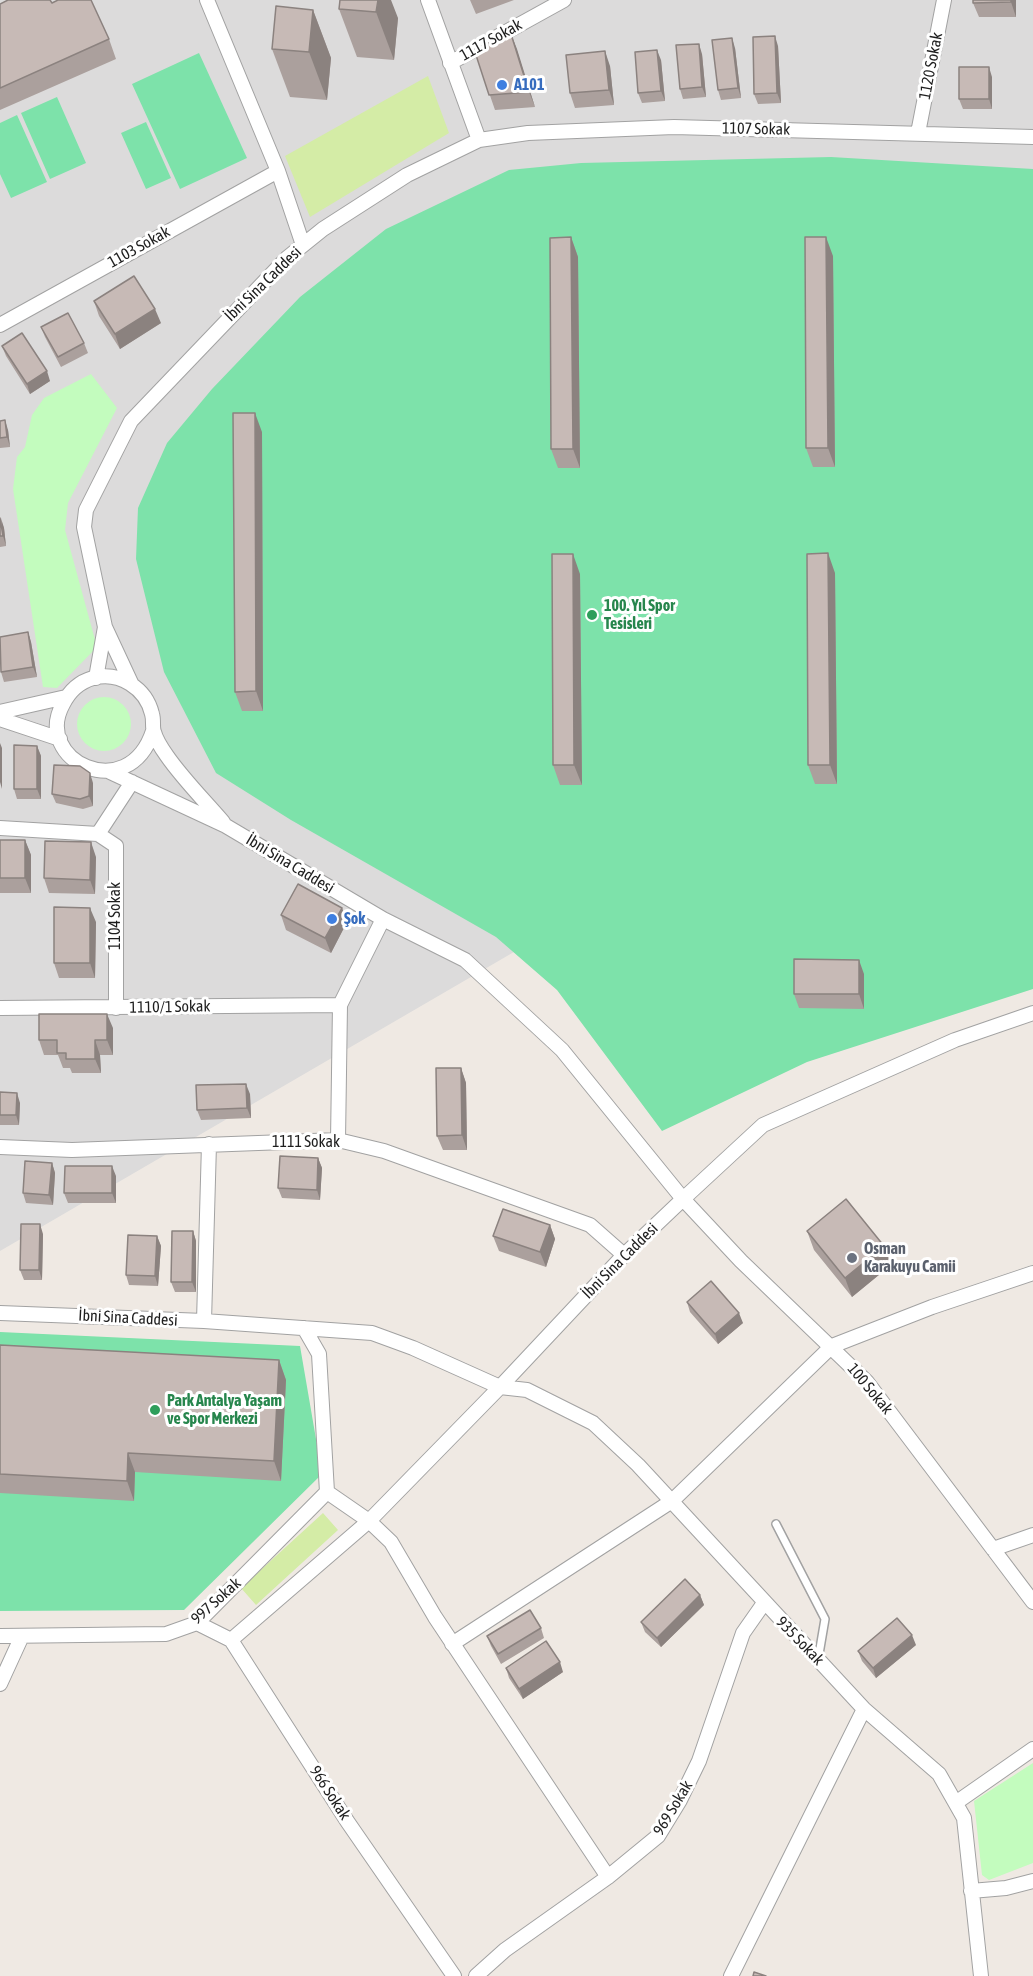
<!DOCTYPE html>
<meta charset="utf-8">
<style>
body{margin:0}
canvas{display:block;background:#efe9e3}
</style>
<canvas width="1033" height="1976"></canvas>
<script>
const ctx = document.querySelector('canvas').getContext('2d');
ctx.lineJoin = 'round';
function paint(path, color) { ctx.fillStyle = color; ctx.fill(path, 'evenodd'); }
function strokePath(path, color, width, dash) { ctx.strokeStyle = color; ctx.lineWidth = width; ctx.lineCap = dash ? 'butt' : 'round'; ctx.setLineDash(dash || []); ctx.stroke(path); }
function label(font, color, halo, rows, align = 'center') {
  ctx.font = font + ' "Asap Condensed",sans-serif'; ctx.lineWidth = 6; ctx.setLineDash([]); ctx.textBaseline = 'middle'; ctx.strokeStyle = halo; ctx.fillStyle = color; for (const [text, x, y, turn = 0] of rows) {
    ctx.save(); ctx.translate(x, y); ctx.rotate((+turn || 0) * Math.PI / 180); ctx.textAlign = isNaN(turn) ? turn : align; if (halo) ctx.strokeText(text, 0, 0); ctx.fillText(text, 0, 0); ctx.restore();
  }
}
paint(new Path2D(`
 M0,0h1033v650l-1033,601z`), '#dcdbdb');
paint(new Path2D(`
 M428,76l21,57 -139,84 -25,-61z
 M323,1513l15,17 -82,75 -15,-17z`), '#d4eca6');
paint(new Path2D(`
 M91,374l26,34 -49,95 -3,27 32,117 -40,41 -14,-1 -30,-198 4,-32 8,-10 7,-32 12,-17z
 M77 724a27 27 0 1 1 54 0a27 27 0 1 1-54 0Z
 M1033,1763v100l-44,17 -7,-5 -8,-74z`), '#c3fcbe');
paint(new Path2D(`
 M199,53l48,105 -67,31 -48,-105z
 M57,97l29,66 -36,16 -29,-66z
 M17,115l30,67 -36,16 -11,-24v-51z
 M146,122l25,56 -25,11 -25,-56z
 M831,157l202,12v820l-226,73 -145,69 -105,-141 -61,-53 -205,-117 -75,-47 -52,-101 -28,-113 2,-51 29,-65 45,-54 88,-92 86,-68 123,-59 72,-7z
 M0,1332l300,14 22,128 -138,136 -184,1z`), '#7de2aa');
const service = new Path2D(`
 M776,1524l49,95 -7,41`);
const minor = new Path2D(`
 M207,0l71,171 25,74
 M450,63l114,-63
 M918,133l26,-133
 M479,140l49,-7 146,-6 359,10
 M0,325l278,-154
 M96,678l9,-51
 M132,685l-27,-58 -21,-100 2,-17 45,-89 156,-163 36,-29 84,-54 72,-35 -51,-140
 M0,712l66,-15
 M0,719l60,20
 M153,731c-25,76 -121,29 -90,-27 6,-12 16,-22 30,-26 26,-7 53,10 59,36 2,6 0,13 2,18 2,8 8,17 13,24 16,23 38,45 56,66
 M0,828l98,6 18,12v162
 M98,834l34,-52
 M0,1008l340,-3
 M1033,1013l-78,27 -192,85 -80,74 58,62 126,121 166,220
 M338,1140l2,-135 43,-86
 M0,1147l72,3 266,-10 46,11 206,74 34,30
 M0,1313l204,8 168,12 41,15 87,39 124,-132 59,-56 -121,-149 -97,-90 -82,-41 -157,-93 -116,-54
 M204,1321l5,-177
 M304,1328l15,26 8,138 42,29 22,21 44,75 173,260
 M993,1549l40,-14
 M197,1623l34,17 116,181 107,155
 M0,1636l166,-2 31,-11 130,-131
 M231,1640l138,-119 131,-134 27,3 66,33 45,42 226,244 75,65 25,44 17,158
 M452,1644l220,-143 160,-155 100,-39 101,-34
 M0,1684l22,-48
 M957,1802l76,-53
 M971,1891l35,-3 27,-7
 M476,1976l29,-26 103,-73 50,-41 22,-36 19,-39 44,-128 21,-30
 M731,1976l133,-267`);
strokePath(service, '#a2a2a2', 10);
strokePath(minor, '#a2a2a2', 16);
strokePath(service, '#fff', 7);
strokePath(minor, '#fff', 14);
paint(new Path2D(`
 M340,0l58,18 -4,42 -37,-3 -18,-48z
 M470,0h44l-38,14z
 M1016,0v17h-37l-6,-14z
 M52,3l57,36 7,20 -116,51v-106z
 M313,10l18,48 -4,42 -37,-3 -18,-48z
 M511,34l24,73 -40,3 -21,-61z
 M778,46l3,57 -23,1 -4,-10z
 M735,48l6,50 -20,2 -3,-10z
 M702,54l4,43 -23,2 -3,-10z
 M661,60l4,41 -23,2 -4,-10z
 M610,66l4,39 -39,3 -5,-15z
 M992,77v32h-29l-4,-10z
 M571,237l7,20 2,211h-22l-7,-19z
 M833,256l2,211h-22l-7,-19z
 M94,301l67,22 -41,26 -21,-33z
 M41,327l43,16 4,10 -27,14 -16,-30z
 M2,346l48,35 -20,13 -24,-38z
 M0,421l8,9 2,17 -10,1z
 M262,432l1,279h-21l-7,-19z
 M0,518l4,10 2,18 -6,1z
 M835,573l2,211h-22l-7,-19z
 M580,574l2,211h-22l-7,-20z
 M28,632l3,10 6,35 -33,5 -3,-10z
 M37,746l4,10v43h-24l-3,-10z
 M93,783v23l-10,3 -27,-6 -4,-9z
 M0,840h25l6,15v38h-31z
 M96,857l-1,37 -46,-1 -5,-15z
 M342,908l5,14 -16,31 -45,-23 -5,-15z
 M96,922l-1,56h-36l-5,-15z
 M864,974v35l-65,-1 -5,-14z
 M113,1028v27h-13l1,18h-29l-2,-5h-7l-5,-13h-14l-5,-15z
 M461,1068l5,15 1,67h-24l-6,-14z
 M0,1092l20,11 -1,22h-19z
 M250,1094l1,24 -50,2 -4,-10z
 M318,1158l4,10 -2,32 -38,-2 -4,-10z
 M52,1163l3,10 -2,32 -27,-2 -3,-10z
 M116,1176v27h-48l-4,-10z
 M550,1225l5,14 -9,28 -47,-16 -6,-15z
 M193,1231l3,10v51h-21l-4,-10z
 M807,1231l77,15 7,19 -39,32 -38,-47z
 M43,1234l-1,46h-18l-4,-10z
 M157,1236l4,10 -3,40 -29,-1 -3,-10z
 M687,1302l56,21 -25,21 -28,-32z
 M0,1345l279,15 7,20 -5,101 -146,-9 -1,29 -134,-8z
 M700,1595l4,10 -43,42 -16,-15 -4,-10z
 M541,1628l3,10 -43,26 -10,-18 -4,-10z
 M916,1645l-40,33 -14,-17 -4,-10z
 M506,1668l57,4 -40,27 -14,-21z`), '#aba09d');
paint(new Path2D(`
 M378,0h13l7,18 -4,42 -18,-48z
 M1011,0h5v17l-5,-15z
 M313,10l18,48 -4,42 -18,-48z
 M511,34l6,15 18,58 -6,-15z
 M775,36l3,10 3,57 -4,-10z
 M732,38l3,10 6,50 -3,-10z
 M699,44l3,10 4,43 -4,-10z
 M657,50l4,10 4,41 -4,-10z
 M605,51l5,15 4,39 -5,-15z
 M989,67l3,10v32l-3,-10z
 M571,237l7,20 2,211 -7,-19z
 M826,237l7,19 2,211 -7,-19z
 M155,309l6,14 -41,26 -5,-15z
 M47,371l3,10 -20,13 -3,-10z
 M255,413l7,19 1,279 -7,-20z
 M5,420l3,10 2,17 -3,-10z
 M1,518l3,10 2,18 -3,-10z
 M828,553l7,20 2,211 -7,-19z
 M573,554l7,20 2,211 -8,-20z
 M28,632l3,10 6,35 -4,-10z
 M0,743l2,5v41l-2,-7z
 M37,746l4,10v43l-4,-10z
 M90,773l3,10v23l-4,-10z
 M25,840l6,15v38l-6,-15z
 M91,842l5,15 -1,37 -5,-14z
 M90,908l6,14 -1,56 -5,-15z
 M342,908l5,14 -16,31 -6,-15z
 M859,960l5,14v35l-5,-15z
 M107,1014l6,14v27l-6,-15z
 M95,1040l5,15 1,18 -6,-14z
 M461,1068l5,15 1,67 -5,-15z
 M246,1084l4,10 1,24 -4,-10z
 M17,1093l3,10 -1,22 -3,-10z
 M318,1158l4,10 -2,32 -3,-10z
 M52,1163l3,10 -2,32 -4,-10z
 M112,1166l4,10v27l-4,-10z
 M40,1224l3,10 -1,46 -3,-10z
 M550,1225l5,14 -9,28 -6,-15z
 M193,1231l3,10v51l-4,-10z
 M157,1236l4,10 -3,40 -3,-10z
 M884,1246l7,19 -39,32 -7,-19z
 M739,1313l4,10 -25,21 -3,-10z
 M279,1360l7,20 -5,101 -7,-20z
 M128,1453l7,19 -1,29 -7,-20z
 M700,1595l4,10 -43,42 -4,-9z
 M912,1635l4,10 -40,33 -3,-10z
 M560,1662l3,10 -40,27 -4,-10z`), '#8b827f');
const building = new Path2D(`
 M8,0h42l2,3 6,-3h33l18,39 -109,49v-84z
 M340,0h38l-2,12 -37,-3z
 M973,0h38v2l-38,1z
 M276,6l37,4 -4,42 -37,-3z
 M511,34l18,58 -40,3 -15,-46z
 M775,36l2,57 -23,1 -1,-57z
 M732,38l6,50 -20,2 -6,-50z
 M699,44l3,43 -22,2 -4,-44z
 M657,50l4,41 -23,2 -3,-41z
 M605,51l4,39 -39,3 -4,-38z
 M959,67h30v32h-30z
 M571,237l2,212h-22l-1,-211z
 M805,237h21l2,211h-22z
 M134,276l21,33 -40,25 -21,-33z
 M68,313l16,30 -26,14 -17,-30z
 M22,333l25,38 -20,13 -25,-38z
 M233,413h22l1,278 -21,1z
 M5,420l2,17 -7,1v-17z
 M0,518l3,18h-3z
 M828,553l2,212h-22l-1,-211z
 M552,554h21l1,211h-21z
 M28,632l5,35 -32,5 -1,-35z
 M14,745l23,1v43h-23z
 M54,765l26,1 10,7 -1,23 -9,3 -28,-5z
 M0,840h25v38h-25z
 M45,841l46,1 -1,38 -46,-2z
 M298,884l44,24 -17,30 -44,-23z
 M54,907l36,1v55h-36z
 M794,959l65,1v34h-65z
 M39,1014h68v26h-12v19h-29v-6h-9v-13h-18z
 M436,1068h25l1,67 -25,1z
 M246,1084l1,24 -50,2 -1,-25z
 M0,1092l17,1 -1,22h-16z
 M280,1156l38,2 -1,32 -39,-2z
 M25,1161l27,2 -3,32 -26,-2z
 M65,1166h47v27h-48z
 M846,1199l38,47 -39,32 -38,-47z
 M503,1209l47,16 -10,27 -47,-16z
 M21,1224h19l-1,46h-19z
 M172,1231h21l-1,51h-21z
 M128,1235l29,1 -2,40 -29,-1z
 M711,1281l28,32 -24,21 -28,-32z
 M0,1345l279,15 -5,101 -146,-8 -1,28 -127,-7z
 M685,1579l15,16 -43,43 -16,-16z
 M530,1610l11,18 -43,26 -11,-18z
 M897,1618l15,17 -39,33 -15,-17z
 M546,1641l14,21 -41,27 -13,-21z
 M754,1972l12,4h-13z`);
paint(building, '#c7bab6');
strokePath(building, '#8b827f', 1.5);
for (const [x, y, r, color] of [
 [502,85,6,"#3f7fe0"],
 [592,615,6,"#2e9e5b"],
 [332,919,6,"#3f7fe0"],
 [852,1258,6,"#6b7280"],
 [155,1410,6,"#2e9e5b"]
]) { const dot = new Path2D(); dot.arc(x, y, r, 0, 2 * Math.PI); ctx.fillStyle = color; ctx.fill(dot); strokePath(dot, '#fff', 2); }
label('16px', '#1e1e1e', '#fff', [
 ["1117 Sokak",491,40,-29],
 ["1120 Sokak",931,66,-79],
 ["1107 Sokak",756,129,1],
 ["1103 Sokak",139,247,-29],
 ["İbni Sina Caddesi",263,284,-44],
 ["İbni Sina Caddesi",290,864,31],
 ["1104 Sokak",115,916,-90],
 ["1110/1 Sokak",170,1007,-1],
 ["1111 Sokak",306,1142],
 ["İbni Sina Caddesi",620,1261,-45],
 ["İbni Sina Caddesi",128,1318,3],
 ["100 Sokak",870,1389,50],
 ["997 Sokak",216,1601,-42],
 ["935 Sokak",800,1641,46],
 ["966 Sokak",330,1793,57],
 ["969 Sokak",673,1808,-59]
]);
label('bold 16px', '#366cbe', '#fff', [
 ["A101",514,85],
 ["Şok",344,919]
], 'left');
label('bold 16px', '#27864d', '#fff', [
 ["100. Yıl Spor",604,606],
 ["Tesisleri",604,624],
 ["Park Antalya Yaşam",167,1401],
 ["ve Spor Merkezi",167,1419]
], 'left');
label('bold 16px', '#5b616d', '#fff', [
 ["Osman",864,1249],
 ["Karakuyu Camii",864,1267]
], 'left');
</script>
